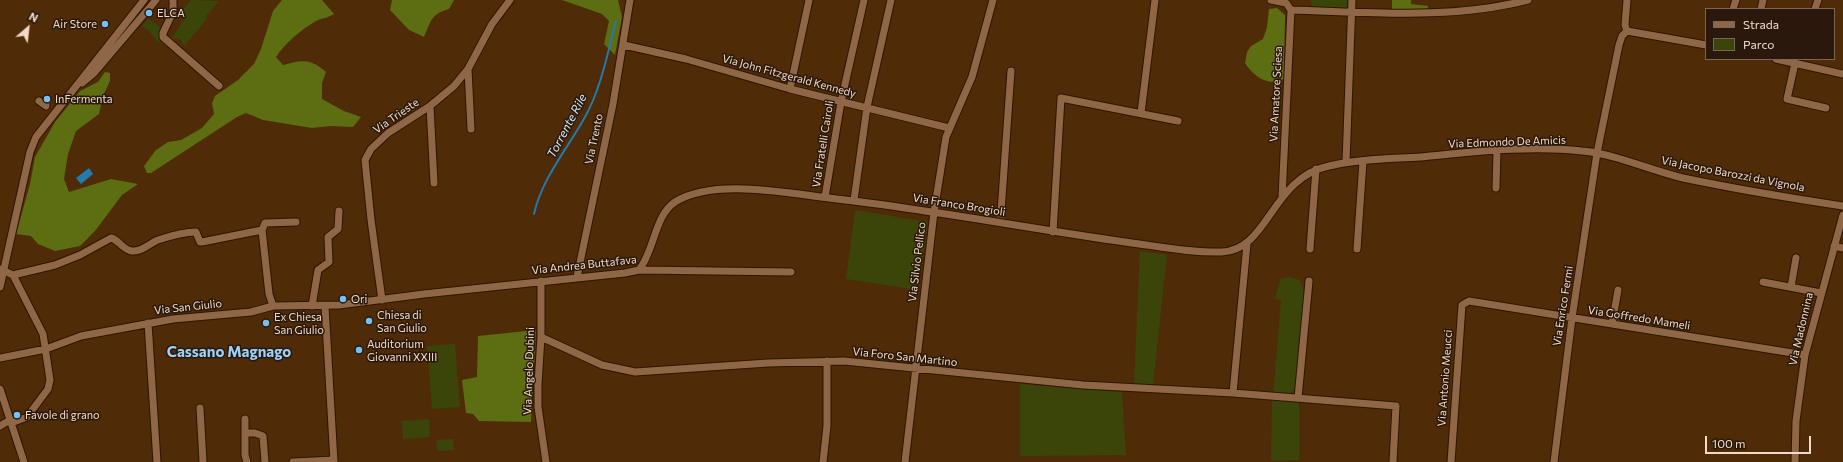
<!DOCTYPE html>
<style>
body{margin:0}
#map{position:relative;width:1843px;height:462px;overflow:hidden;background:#4f2b07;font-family:Commissioner,sans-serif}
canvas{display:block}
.legend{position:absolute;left:1705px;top:8px;width:130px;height:52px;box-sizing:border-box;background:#29180b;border:1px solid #796657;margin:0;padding:5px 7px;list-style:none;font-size:12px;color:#f1dac8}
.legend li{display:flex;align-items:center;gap:8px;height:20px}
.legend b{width:20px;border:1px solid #796657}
.north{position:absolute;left:8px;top:8px;width:40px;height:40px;-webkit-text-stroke:3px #29180b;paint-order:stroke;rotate:28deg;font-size:11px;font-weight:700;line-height:16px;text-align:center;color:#f1dac8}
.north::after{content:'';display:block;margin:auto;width:14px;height:18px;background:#f1dac8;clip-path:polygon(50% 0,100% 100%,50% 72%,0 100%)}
.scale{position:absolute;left:1705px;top:436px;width:106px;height:18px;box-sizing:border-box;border:2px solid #f1dac8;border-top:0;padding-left:5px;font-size:12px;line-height:14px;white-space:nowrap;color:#f1dac8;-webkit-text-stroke:3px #29180b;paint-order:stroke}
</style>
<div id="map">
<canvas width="1843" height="462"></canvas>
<ul class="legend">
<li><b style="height:5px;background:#906746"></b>Strada</li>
<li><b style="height:11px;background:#3b450a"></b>Parco</li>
</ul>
<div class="north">N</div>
<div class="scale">100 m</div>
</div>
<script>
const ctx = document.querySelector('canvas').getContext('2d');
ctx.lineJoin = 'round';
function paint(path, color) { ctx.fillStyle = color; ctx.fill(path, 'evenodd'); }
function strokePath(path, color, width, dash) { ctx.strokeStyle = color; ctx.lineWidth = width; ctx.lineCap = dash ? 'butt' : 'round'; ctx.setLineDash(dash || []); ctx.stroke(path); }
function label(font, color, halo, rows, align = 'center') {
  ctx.font = font + ' Commissioner,sans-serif'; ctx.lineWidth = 3; ctx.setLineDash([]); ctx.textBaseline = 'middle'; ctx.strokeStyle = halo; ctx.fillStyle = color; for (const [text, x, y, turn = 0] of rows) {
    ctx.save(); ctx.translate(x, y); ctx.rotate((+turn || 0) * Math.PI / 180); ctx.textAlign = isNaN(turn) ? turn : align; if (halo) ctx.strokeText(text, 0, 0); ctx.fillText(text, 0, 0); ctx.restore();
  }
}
paint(new Path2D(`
 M191,0l28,1 -13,15 2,2 -24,28 -3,-6 -5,-2 -4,4 -1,-3 13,-19 1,-4 -4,-4z
 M1311,0h37l-1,8 -35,1z
 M148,19l15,10 -4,14 -11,-13 -6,-4z
 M855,210l73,12 -10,68 -72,-11z
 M1140,251l27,4 -14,130 -19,-2z
 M1290,277l10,3 5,12 -10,97 -6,5 -16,1 8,-95 -6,-1 5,-20z
 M455,344l5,63 -28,2 -5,-63z
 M1020,384l102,8 4,63 -106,1z
 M1272,399l27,3v58l-28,1z
 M429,419l1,18 -27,2 -1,-18z
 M453,439l1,11 -17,1 -1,-11z`), '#3b450a');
paint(new Path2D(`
 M282,0h40l12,14c-6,4 -12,4 -18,7 -15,9 -30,21 -40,36l7,8c20,-5 27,-7 43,7l-4,11v16l22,12 17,6 -8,10 -23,-1 -18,2 -49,-8 -17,-7 -9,4 -86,56h-4l-3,-7 12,-16 12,-8 13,-2 21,-12 12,-14 -2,-11 3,-7 23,-16 16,-16 7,-15 12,-38z
 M392,0h62l-5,9c-18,5 -18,12 -25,28l-15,-7 -19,-20z
 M562,0h56l4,17 -7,38 -11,-11 5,-23 -7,-7z
 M1392,0h19v4l17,2 -1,11 -35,-5z
 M1277,8l8,7 -1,64c-15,9 -32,-4 -39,-16l2,-11 4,-6 12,-7 4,-12 2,-18z
 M105,72l5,1v8l-7,15 -4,18 -23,17 -8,23 -4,25 5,13 42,-13 27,5 -16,11 -27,36 -15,15 -25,5 -17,-7 -7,-8 -15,-2 14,-50 5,-27 20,-35 25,-31 18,-9z
 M536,330l-5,92 -52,-1 -6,-7 -7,-1 -4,-33 15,-3 1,-41z`), '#5d6d12');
paint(new Path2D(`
 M89,168l4,6 -12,10 -5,-6z`), '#237aac');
strokePath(new Path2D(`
 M534,214c8,-36 34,-66 51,-97 16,-28 23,-66 31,-96`), '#237aac', 2);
strokePath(new Path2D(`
 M1001,219v-7`), '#674524', 7, [7, 3.5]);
const minor = new Path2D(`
 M173,0v12l-10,21v4l56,49
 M1271,0l15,3 5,7 -9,187
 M1627,0l-2,25 2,6
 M1733,9l3,-9
 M1761,9l2,-9
 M1815,9l3,-9
 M1291,10c79,2 159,10 237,-10
 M624,45l62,14 104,30 159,39
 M1776,59l67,15
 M1795,63l-8,36 39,9
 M468,69l3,60
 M82,83l12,-10 62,-73
 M790,89l19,-89
 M39,101l7,5v-2
 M430,106l4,77
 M1141,113l14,-113
 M1346,162l6,-162
 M1496,188l1,-37
 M825,197l16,-95 23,-102
 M854,200l13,-93 24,-107
 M1001,212l10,-141
 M262,230l3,-7 31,-1
 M1053,232l8,-134 117,23
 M1834,246l9,2
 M1310,249l6,-80
 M1357,249l6,-88
 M0,269l13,6 42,-10 25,-10 31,-17c8,2 12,12 21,13 10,1 18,-8 26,-11 12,-4 25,-8 38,-8l4,10h2l60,-12 7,64 4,12
 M639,270c16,-20 15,-54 36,-68 38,-24 111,-9 154,-4 99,11 197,30 296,44 32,4 65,11 97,10 47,-2 49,-74 107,-86 30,-7 60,-7 91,-9 53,-5 109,-12 162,-6 34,3 67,19 101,27 53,11 106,20 160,28
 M577,277l36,-173 17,-104
 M541,281v56l-3,47v23l8,55
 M1763,282l58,11
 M0,287l30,-135 6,-15 108,-137
 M1791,287l5,-29
 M382,300l-11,-80 -6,-60 6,-11 17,-16 42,-27 24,-20 14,-17 24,-45 18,-24
 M312,306l6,-36 11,-8 -1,-25 10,-8 1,-18
 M325,306l9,156
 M148,323l9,139
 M1612,324l6,-34
 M541,337l61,28 33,7 133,-9 76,-2 239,24 150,8 163,13 -3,56
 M0,358l46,-9 35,-13 92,-17 78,-7 22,-6 66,-1 85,-11 201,-21 14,-3 152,2
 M0,389l24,73
 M1233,393l14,-149
 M1298,398l11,-117
 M200,408l3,54
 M245,419v36l2,7
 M11,423l16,-6 21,-28 2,-9 -7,-46 -30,-59
 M0,426l10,-6
 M245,433h10l8,3 2,26
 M293,462l41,-2
 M823,462l4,-36v-65
 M905,462l29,-250 12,-75 26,-60 21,-77
 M1451,462l11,-157 7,-4 336,54
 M1554,462l18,-144 25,-165 22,-108 3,-9 5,-5 79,14
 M1795,462l1,-41 9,-66 38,-140`);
strokePath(minor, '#2f1500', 9);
strokePath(minor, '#906746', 7);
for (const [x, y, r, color] of [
 [149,13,4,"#73c1f5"],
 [105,24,4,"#73c1f5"],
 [47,99,4,"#73c1f5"],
 [343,299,4,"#73c1f5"],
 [369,321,4,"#73c1f5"],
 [266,323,4,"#73c1f5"],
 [359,350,4,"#73c1f5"],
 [17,415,4,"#73c1f5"]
]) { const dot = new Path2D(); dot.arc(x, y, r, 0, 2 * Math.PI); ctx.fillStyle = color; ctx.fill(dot); strokePath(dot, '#29180b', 1.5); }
label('11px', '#f1dac8', '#29180b', [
 ["ELCA",157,13],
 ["Air Store",97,24,"right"],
 ["InFermenta",55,99],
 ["Ori",351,299],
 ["Chiesa di",377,315],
 ["San Giulio",377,328],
 ["Ex Chiesa",274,317],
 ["San Giulio",274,330],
 ["Auditorium",367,344],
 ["Giovanni XXIII",367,357],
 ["Favole di grano",25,415]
], 'left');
label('11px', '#f1dac8', '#29180b', [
 ["Via John Fitzgerald Kennedy",789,76,15],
 ["Via Amatore Sciesa",1276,94,-87],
 ["Via Trieste",396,116,-35],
 ["Via Trento",594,139,-78],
 ["Via Edmondo De Amicis",1507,142,-2],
 ["Via Fratelli Cairoli",823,144,-81],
 ["Via Jacopo Barozzi da Vignola",1733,174,11],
 ["Via Franco Brogioli",959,205,9],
 ["Via Silvio Pellico",917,262,-83],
 ["Via Andrea Buttafava",584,265,-6],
 ["Via Enrico Fermi",1563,306,-81],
 ["Via San Giulio",188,307,-6],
 ["Via Goffredo Mameli",1639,318,9],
 ["Via Madonnina",1801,329,-77],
 ["Via Foro San Martino",905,357,6],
 ["Via Angelo Dubini",529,371,-88],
 ["Via Antonio Meucci",1445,378,-86]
]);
label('italic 12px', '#d3e6f5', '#29180b', [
 ["Torrente Rile",567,126,-62]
]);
label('bold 15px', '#99d1f9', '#29180b', [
 ["Cassano Magnago",229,352]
]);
</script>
